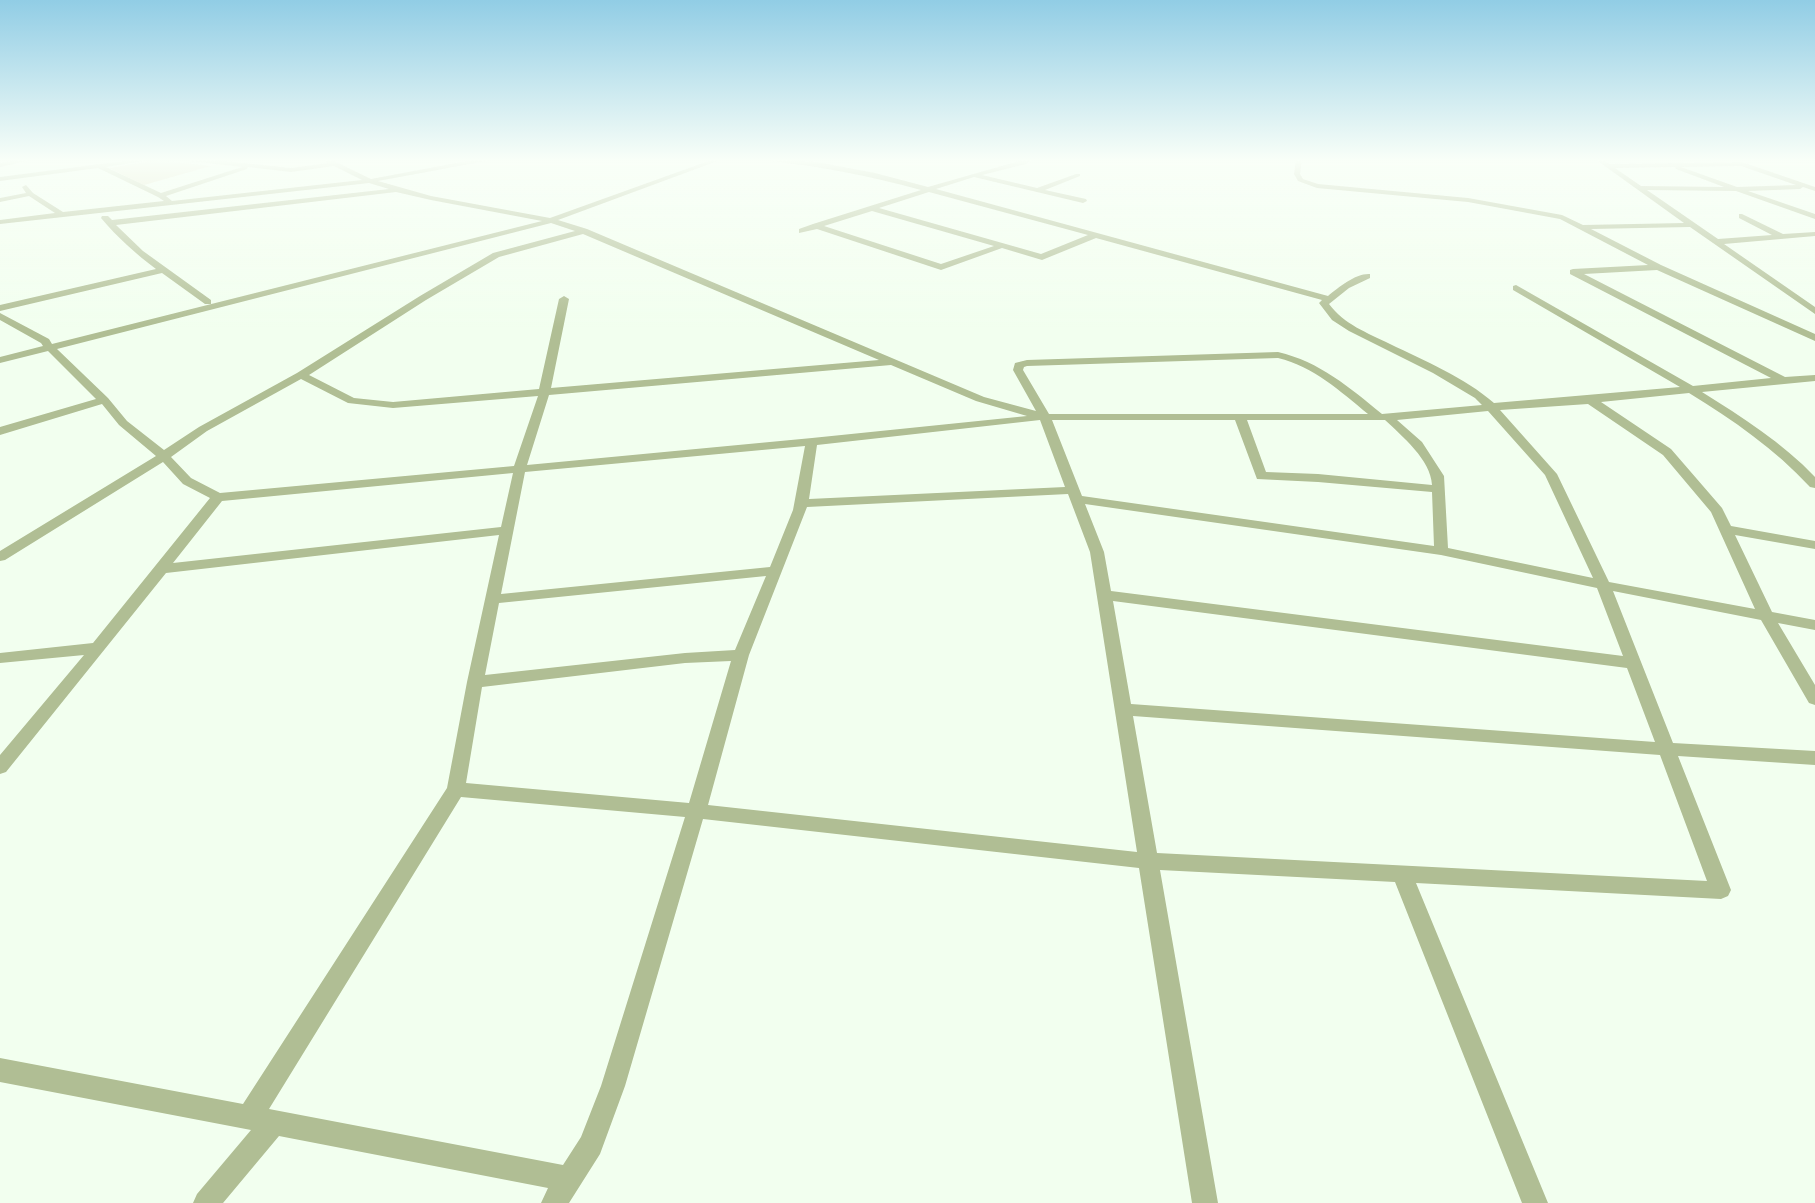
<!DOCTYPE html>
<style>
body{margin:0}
canvas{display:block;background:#f2ffef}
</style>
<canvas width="1815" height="1203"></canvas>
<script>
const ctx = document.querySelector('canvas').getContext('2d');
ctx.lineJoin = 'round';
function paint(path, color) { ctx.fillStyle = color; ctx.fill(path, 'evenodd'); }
paint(new Path2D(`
 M158,160l53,6 -67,19 -35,-17z`), '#dedcba');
paint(new Path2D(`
 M24,159h13l-37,8v-4z
 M139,159h17l-50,8 55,26 81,-26 -52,-6 -3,-2h19l85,9 37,-5 -5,-4h7l41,20 106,-20h12l-3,2 -108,20 53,15 119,22 164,-59h9l-165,61 29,9 397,168 52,14 -23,-41 2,-7 12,-3 251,-8c42,10 71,35 104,62l100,-9 -7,-7 -42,-25 -84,-42 -17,-11 -13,-17 3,-3 -226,-62 -54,22 -40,-12 -61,22 -124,-41 -18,4v-4l14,-5 108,-34c-50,-14 -99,-23 -150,-29l-3,-2 49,3 58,11 53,14 98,-28h7l-7,5 -44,11 55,13 39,-14h4v2l-35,14 41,9 1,2 -4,2 -109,-26 -38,12 392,107c11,-9 28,-23 42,-22v4l-21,10 -20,16c16,21 37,28 61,40 35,17 74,33 104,59l186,-16 -167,-97v-4l3,-1 177,101 78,-8 -201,-104v-4l3,-1 75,-4 -88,-46 -92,-17 -151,-14 -19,-7 -4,-7 2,-15h6l-2,15 3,5 15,5 150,14 94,17 21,10 101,-2 -89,-64h7l7,5 133,-2 73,25v4l-12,-4 -3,2 -52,2 67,23v5l-79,-28 -89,-1 71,49 54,-4 -33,-17v-4h3l41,20 32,-2v4l-91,8 91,63v7l-125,-87 -99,2 70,36 154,69v7l-158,-71 -73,4 201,103 30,-2v6l-113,11c40,25 81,51 113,85v11l-5,-1c-35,-38 -77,-67 -121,-94l-88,9 70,47 51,59 9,18 84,15v8l-80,-14 37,77 43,8v10l-37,-7 37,62v20l-6,-2 -48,-83 -148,-29 60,152 142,8v14l-137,-9 53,134 -3,6 -7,3 -305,-16 132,320h-26l-127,-321 -235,-12 58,333h-26l-53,-335 -436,-49 -78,267 -25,68 -31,49h-28l7,-15 -269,-52 -56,67h-30l4,-9 54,-64 -251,-48v-24l243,46 204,-316 20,-106 32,-147 -333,38 -160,199 -6,2v-19l84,-100 -84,8v-10l93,-10 117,-145 -27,-14 -20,-22 -158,98 -5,1v-10l156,-95 -37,-31 -17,-21 -102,31v-8l96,-28 -48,-48 -48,12v-6l43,-11 -2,-3 -41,-23v-7l49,26 3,5 490,-123 -111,-21 -35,-8 -280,33 27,26 68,49v4h-6l-43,-31 -162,38v-6l156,-36c-20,-15 -39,-32 -55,-51l1,-2h6l4,4 277,-31 -20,-6 -369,41v-4l55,-7 -26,-17 -29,6v-4l26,-5 -4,-6 4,-2 7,8 30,19 101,-11 -6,-4 -60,-29 -98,13v-4zM334,166l28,14 -190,21 -6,-5 81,-27 1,-2 43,5zM1741,166l55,19 -59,2 -56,-20zM1675,167l1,2 48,18 -83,-1 -26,-18zM929,192l159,43 -47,19 -162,-46zM872,211l122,35 -53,18 -117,-38zM551,223l24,8 -82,22 -73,43 -123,77 -98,54 -35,23 -37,-29 -19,-23 -51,-49zM583,234l296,126 -328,28 18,-89 -5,-3 -5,3 -20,90 -146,13 -39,-4 -45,-23 117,-75 73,-43zM1278,358c36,9 62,33 90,56h-319l-26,-44 1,-3 3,-1zM891,365l85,36 51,15 -215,22 -285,27 22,-70zM301,379l47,24 45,5 145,-12 -24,70 -294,27 -29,-15 -20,-21 36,-26zM1588,404l75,51 48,57 44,97 -146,-27 -52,-108 -57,-64zM1488,411l57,64 48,103 -145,-30 -4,-72 -22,-34 -25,-22zM1040,420l25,67 -256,12 8,-54zM1052,420h183l22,59 61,3 114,10 2,54 -352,-50zM1247,420h138c17,16 46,40 47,65l-114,-11 -52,-2zM805,446l-12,64 -23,57 -269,27 24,-122zM513,473l-12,54 -328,36 49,-62zM1068,494l22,58 47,300 -429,-47 41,-150 58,-148zM1085,504l356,51 156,33 26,68 -512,-65 -7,-39zM766,576l-31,74 -50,3 -200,22 14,-72zM1113,601l514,67 28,74 -524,-38zM731,661l-42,142 -223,-20 16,-96 203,-24zM1133,716l527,39 47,126 -550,-28zM461,797l224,20 -84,269 -20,51 -18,28 -294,-56z`), '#b0be94');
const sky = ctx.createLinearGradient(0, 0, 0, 327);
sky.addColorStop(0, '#91cde5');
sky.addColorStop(0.49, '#f9fff8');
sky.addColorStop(1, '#f9fff800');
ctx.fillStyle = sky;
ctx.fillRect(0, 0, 1815, 327);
</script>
